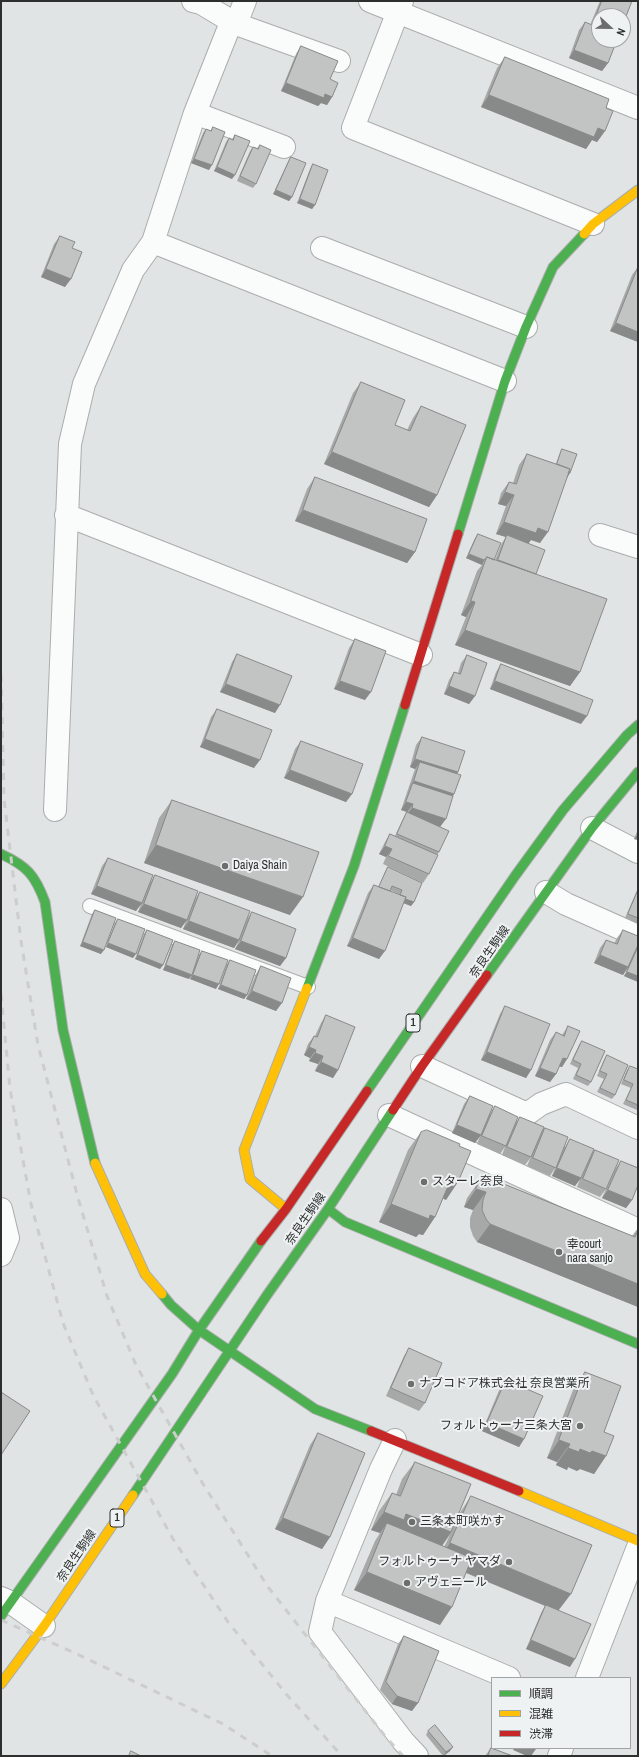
<!DOCTYPE html>
<meta charset="utf-8">
<style>
body{margin:0}
#map{position:relative;width:639px;height:1757px;overflow:hidden;background:#e1e4e4;font-family:"Archivo Narrow","Noto Sans JP",sans-serif}
canvas{display:block}
.frame{position:absolute;inset:0;border:2px solid #2d2f2f;pointer-events:none}
.legend{position:absolute;left:491px;top:1677px;width:140px;height:72px;box-sizing:border-box;background:#eef2f2;border:1px solid #a1a4a4;margin:0;padding:5px 7px;list-style:none;font-size:12px;color:#2d2f2f}
.legend li{display:flex;align-items:center;gap:8px;height:20px}
.legend b{width:20px;border:1px solid #a1a4a4}
.north{position:absolute;left:591px;top:8px;width:40px;height:40px;box-sizing:border-box;background:#eef2f2;border:1px solid #a1a4a4;border-radius:50%;rotate:112deg;font-size:11px;font-weight:700;line-height:16px;text-align:center;color:#2d2f2f}
.north::after{content:'';display:block;margin:auto;width:14px;height:18px;background:#6c6e6e;clip-path:polygon(50% 0,100% 100%,50% 72%,0 100%)}
</style>
<div id="map">
<canvas width="639" height="1757"></canvas>
<div class="frame"></div>
<ul class="legend">
<li><b style="height:5px;background:#4caf50"></b>順調</li>
<li><b style="height:5px;background:#ffc107"></b>混雑</li>
<li><b style="height:5px;background:#c62828"></b>渋滞</li>
</ul>
<div class="north">N</div>
</div>
<script>
const ctx = document.querySelector('canvas').getContext('2d');
ctx.lineJoin = 'round';
function strokePath(path, color, width, dash) { ctx.strokeStyle = color; ctx.lineWidth = width; ctx.lineCap = dash ? 'butt' : 'round'; ctx.setLineDash(dash || []); ctx.stroke(path); }
function paint(path, color) { ctx.fillStyle = color; ctx.fill(path, 'evenodd'); }
function label(font, color, halo, rows, align = 'center') {
  ctx.font = font + ' "Archivo Narrow","Noto Sans JP",sans-serif'; ctx.lineWidth = 4; ctx.setLineDash([]); ctx.textBaseline = 'middle'; ctx.strokeStyle = halo; ctx.fillStyle = color; for (const [text, x, y, turn = 0] of rows) {
    ctx.save(); ctx.translate(x, y); ctx.rotate((+turn || 0) * Math.PI / 180); ctx.textAlign = isNaN(turn) ? turn : align; if (halo) ctx.strokeText(text, 0, 0); ctx.fillText(text, 0, 0); ctx.restore();
  }
}
const lane = new Path2D(`
 M90,906l218,81`);
const street = new Path2D(`
 M193,1l8,2 35,21 103,37
 M370,1l268,107
 M402,1l-49,127 240,96
 M236,24l9,-23
 M195,113l89,34
 M153,242l352,139
 M322,248l204,79
 M66,515l355,140
 M600,535l38,12
 M55,810l15,-366 14,-60 49,-114 20,-28 42,-129 37,-93
 M592,828l46,24
 M546,892l20,12 72,32
 M422,1066l105,48 14,-10 25,-10 72,34
 M389,1115l249,115
 M1,1209l7,29 -7,17
 M395,1440l-14,29 -54,132 -7,31 83,109 14,15
 M1,1598l9,4 34,24
 M327,1601l182,77
 M587,1678l51,-131
 M559,1756l3,-8`);
const fast = new Path2D(`
 M458,534l47,-153 21,-54 27,-60 31,-33
 M1,854c26,12 34,21 44,48l18,128 32,133
 M487,975l105,-147 46,-56
 M307,988l47,-122 51,-161
 M367,1091l148,-215 48,-66 64,-75 11,-10
 M328,1209l17,13 293,122
 M162,1294l9,11 28,25 116,79 56,22
 M133,1495l134,-200 61,-86 65,-99
 M1,1616l171,-242 27,-44 62,-89`);
const slow = new Path2D(`
 M584,234l9,-10 45,-34
 M95,1163l50,111 17,20
 M286,1209l-36,-30 -6,-29 63,-162
 M519,1491l119,50
 M1,1684l43,-58 89,-131`);
const jam = new Path2D(`
 M405,705l53,-171
 M393,1110l29,-44 65,-91
 M261,1241l25,-32 81,-118
 M371,1431l148,60`);
strokePath(lane, '#abadad', 16);
strokePath(street, '#abadad', 24);
strokePath(fast, '#abadad', 11);
strokePath(slow, '#abadad', 11);
strokePath(jam, '#abadad', 11);
strokePath(lane, '#fafbfb', 14);
strokePath(street, '#fafbfb', 22);
strokePath(fast, '#4caf50', 9);
strokePath(slow, '#ffc107', 9);
strokePath(jam, '#c62828', 9);
strokePath(new Path2D(`
 M1,675l3,124 17,142 17,104 40,153 29,98 29,69 67,119 65,103 117,149 18,20
 M1,994l9,95 21,115 32,119 30,72 80,144 55,83 59,73 55,61
 M1,1620l76,34 146,70 49,32`), '#cccdcd', 3, [7, 7]);
paint(new Path2D(`
 M600,1h32l-24,62 -6,8 -33,-13 10,-28 6,-8 5,3z
 M301,46l29,33 2,18 -5,8 -6,-2 -3,3 -37,-15 15,-37z
 M505,57l101,51 -1,23 -8,11 -5,-2 -6,9 -105,-42 16,-39z
 M213,127l-4,43 -18,-7 12,-30 3,-4 4,2z
 M235,135l-3,44 -18,-8 12,-29 3,-4 3,1z
 M260,145l-4,39 -3,4 -16,-7 13,-30 3,-4 4,1z
 M291,157l1,40 -3,4 -16,-7 15,-32z
 M313,164l2,41 -3,4 -15,-6 13,-34z
 M60,236l12,12 -7,39 -24,-10 13,-33z
 M638,267v75l-28,-11 22,-56z
 M361,382l34,43 12,5 6,-12 8,-12 16,89 -8,12 -105,-43 29,-71z
 M562,449l5,29v-1l-27,66 -9,-3 -3,3 8,31 44,98 -10,14 -115,-41 11,-28 -5,-2 16,-44 5,-6 -16,-7 9,-20 3,-4 16,26h1l7,-17 4,-6 -10,-3 10,-28 -8,-2 3,-11 8,-11 4,1 6,-18 8,-11 29,10 4,-11z
 M315,477l100,75 -8,11 -112,-42 12,-32z
 M355,639l10,61 -31,-11 15,-41z
 M237,654l38,59 -55,-21 12,-30z
 M467,655l8,41 -6,8 -25,-10 5,-14 5,-8 4,1 3,-10z
 M501,664l80,60 -91,-35 6,-17z
 M217,709l37,59 -54,-21 11,-30z
 M422,737l36,35 -1,2 -3,20 -1,2 -13,31 -4,-1 3,26 -2,3 -8,19 -6,9 -40,-19 3,-7 -7,-3 6,-12 5,-8 5,2 7,-15 5,-9 -6,-2 14,-41 -5,-2 6,-22z
 M301,741l51,53 -6,8 -62,-24 11,-29z
 M172,800l118,115 -146,-52 15,-45z
 M638,829v11l-4,-1z
 M108,858l42,25 5,-8 40,24 5,-7 47,27 5,-7 34,46 -6,8 -45,-17 4,-8 -5,7 -51,-19 3,-8 -5,7 -43,-16 3,-8 -5,7 -45,-17 11,-28z
 M388,867l26,35 -3,4 -8,-3 -24,56 -32,-13 21,-53 6,-8 5,2 6,-15zM390,890l9,4h-1l-8,-3z
 M638,888v36l-13,-6z
 M95,910l6,44 -21,-8 12,-32z
 M118,919l15,39 -27,-11 9,-24z
 M147,930l16,35 -3,4 -25,-10 9,-25z
 M623,930l15,15v37l-14,-6 4,-8 -5,7 -29,-12 6,-15 6,-8 8,4 3,-6z
 M175,941l14,38 -26,-9 9,-25z
 M202,951l14,38 -26,-10 9,-24z
 M230,960l17,35 -3,4 -26,-10 9,-25z
 M261,966l15,45 -30,-12 10,-25z
 M505,1006l26,64 -5,8 -45,-18 19,-46z
 M326,1015l12,55 -5,8 -18,-7 3,-7 -9,-3 1,-3 -6,-3 4,-11 6,-8h1l6,-13z
 M568,1026l-1,33 -5,8 -3,-1 -3,8 -6,8 -15,-6 15,-36 6,-8 6,3z
 M582,1041l9,41 -3,4 -15,-7 5,-11 -8,-4 9,-19z
 M607,1055l8,40 -3,4 -15,-7 7,-13 -7,-3 7,-16z
 M630,1066l8,3v39l-1,2 -14,-6 8,-16 -10,-4 6,-14z
 M470,1096l20,18 5,-8 20,18 5,-7 20,18 5,-7 20,19 5,-8 20,18 5,-7 11,39 -6,8 -23,-10 3,-8 -5,7 -23,-10 3,-8 -5,8 -23,-10 7,-17 -3,8 -6,8 -23,-10 3,-8 -5,7 -23,-10 3,-8 -5,7 -23,-10 12,-29z
 M421,1132l38,14 -13,54 -3,-2 -8,19 -12,18 -4,-1 -3,3 -37,-15 29,-72z
 M621,1161l16,6 1,-3v21l-6,15 -6,8 -24,-10 13,-29z
 M480,1180l11,5 3,-5 138,56 6,-8v79l-161,-65 -4,-6 -3,-9v-9l3,-8 -9,-3 3,-9z
 M409,1348l16,55 -6,8 -33,-15 18,-40z
 M585,1372l19,60 2,24 -12,18 -14,-5 -3,2 -9,-4 -1,3 -11,-5 1,-3 -10,-4 26,-68z
 M506,1380l18,59 -5,8 -37,-16 18,-43z
 M318,1433l12,104 -8,12 -47,-20 35,-84z
 M415,1462l40,61 4,-9 12,-18 88,114 11,57 -44,-18 15,-36 4,-7 -79,-33 -26,52 -86,-35 21,-49 5,-8 -9,-3 8,-19 13,-18 4,2 6,-16zM450,1535l-6,12 -2,-1z
 M404,1636l8,75 -20,-7 -12,-14 18,-46z
 M428,1731l22,20 -6,5h-1l-17,-21z
 M491,1748l22,8h-28z`), '#a7a9a9');
paint(new Path2D(`
 M574,50l34,13 -6,8 -33,-13z
 M286,83l39,11 7,3 -5,8 -6,-2 -3,3 -37,-15z
 M489,95l109,33 7,3 -8,11 -5,-2 -6,9 -105,-42z
 M194,159l18,6 -3,5 -18,-7z
 M217,167l18,8 -3,4 -18,-8z
 M276,190l16,7 -3,4 -16,-7z
 M300,199l15,6 -3,4 -15,-6z
 M46,269l25,10 -6,8 -24,-10z
 M616,323l22,9v10l-28,-11z
 M332,452l105,43 -8,12 -105,-43z
 M556,469l14,4 -3,5 -14,-5z
 M505,492l9,3 -8,11 -8,-2z
 M303,510l112,42 -8,11 -112,-42z
 M504,522l34,6 10,4 -8,11 -9,-3 -3,4 -21,-9 -1,2 -10,-3z
 M469,554l15,6 -2,5 -16,-7z
 M471,601l4,1 -9,15 -5,-2z
 M465,630l115,42 -10,14 -115,-41z
 M340,681l31,11 -6,8 -31,-11z
 M495,681l92,35 -6,8 -91,-35z
 M226,684l54,21 -5,8 -55,-21z
 M449,686l26,10 -6,8 -25,-10z
 M205,739l55,21 -6,8 -54,-21z
 M415,759l43,13 -6,8 -32,-18 -5,7 -5,-2z
 M290,770l62,24 -6,8 -62,-24z
 M414,781l40,13 -5,8 -36,-19 -5,6z
 M406,802l7,2 -6,8 -6,-2z
 M412,808l34,11 -6,8 -34,-11z
 M637,835h1v5l-4,-1z
 M156,845l147,52 -13,18 -146,-52z
 M385,846l7,3 -6,8 -7,-3z
 M97,886l45,17 -6,8 -45,-17z
 M399,896l15,6 -3,4 -15,-6z
 M144,904l43,16 -6,8 -43,-16z
 M189,921l50,19 -5,8 -51,-19z
 M353,938l32,13 -6,8 -32,-13z
 M241,941l45,17 -6,8 -45,-17z
 M83,942l21,8 -3,4 -21,-8z
 M108,943l28,11 -3,4 -27,-11z
 M138,955l25,10 -3,4 -25,-10z
 M600,955l28,12 -5,8 -29,-12z
 M166,965l26,10 -3,4 -26,-9z
 M627,972l11,4v6l-14,-6z
 M193,975l26,9 -3,5 -26,-10z
 M221,985l26,10 -3,4 -26,-10z
 M252,991l30,12 -6,8 -30,-12z
 M309,1047l7,3 -6,8 -6,-3z
 M487,1052l44,18 -5,8 -45,-18z
 M315,1053l8,3 -5,8 -9,-3z
 M563,1058l4,1 -5,8 -5,-1z
 M321,1062l17,8 -5,8 -18,-7z
 M540,1068l16,6 -6,8 -15,-6z
 M457,1125l24,10 -6,8 -23,-10z
 M557,1168l24,10 -6,8 -23,-10z
 M451,1179l7,3 -12,18 -8,-4z
 M476,1189l10,3 -13,18 -9,-3z
 M608,1190l24,10 -6,8 -24,-10z
 M391,1204l39,11 5,2 -12,18 -4,-1 -3,3 -37,-15z
 M490,1224l148,60v23l-161,-65z
 M487,1423l37,16 -5,8 -37,-16z
 M559,1440l11,4 -13,18 -10,-4z
 M568,1448l24,3 14,5 -12,18 -14,-5 -3,2 -9,-4 -1,3 -11,-5z
 M384,1512l22,2 45,18 -12,18 -52,-27 -7,10 -9,-3z
 M283,1518l47,19 -8,12 -47,-20z
 M450,1543l121,51 -13,17 -120,-50z
 M367,1572l85,35 -12,18 -86,-35z
 M531,1640l44,19 -5,8 -44,-18z
 M397,1696l21,7 -6,8 -20,-7z
 M453,1747l-3,4 -7,5 3,-4z
 M514,1748h19l3,1 -5,7h-4l-14,-6z`), '#888989');
const building = new Path2D(`
 M602,1h30l-9,23v-8h-24v24h18l-9,23 -34,-13 11,-28 7,3z
 M301,46l37,15 -8,18 8,4 -6,14 -7,-3 -1,4 -38,-15z
 M505,57l104,42 -3,9 7,3 -8,20 -7,-3 -4,9 -105,-42z
 M213,127l12,5 -13,33 -18,-6 12,-30 5,2z
 M235,135l15,6 -15,34 -18,-8 12,-29 4,2z
 M260,145l11,5 -15,34 -16,-8 13,-29 5,2z
 M291,157l15,6 -14,34 -16,-7z
 M313,164l15,6 -13,35 -15,-6z
 M60,236l15,6 -3,6 10,4 -11,27 -25,-10z
 M638,267v65l-22,-9z
 M361,382l44,18 -10,25 15,6 11,-25 45,19 -29,70 -105,-43z
 M562,449l15,5 -7,19h-2l2,-4 -13,-5z
 M527,454l43,15 -22,63 -10,-4 -2,5 -32,-11 10,-27 -9,-3 4,-10 7,2z
 M315,477l112,42 -12,33 -112,-42z
 M478,534l23,9 -7,17 -7,-3 -3,3 -15,-6z
 M507,535l38,15 -9,24 -38,-14z
 M487,557l120,42 -27,73 -115,-42 10,-28 -4,-1z
 M355,639l31,12 -15,41 -31,-11z
 M237,654l55,22 -12,29 -54,-21z
 M467,655l20,8 -12,33 -26,-10 5,-14 6,2z
 M501,664l92,36 -6,16 -92,-35z
 M217,709l55,21 -12,30 -55,-21z
 M422,737l43,14 -7,21 -43,-13z
 M301,741l62,23 -11,30 -62,-24z
 M420,762l41,13 -7,19 -40,-13z
 M413,783l40,13 -7,23 -34,-11 1,-4 -7,-2z
 M172,800l147,52 -16,45 -147,-52z
 M407,812l42,19 -10,21 -42,-18z
 M390,834l48,21 -9,19 -41,-18 4,-7 -7,-3z
 M108,858l45,17 -11,28 -45,-17z
 M388,867l34,16 -8,19 -9,-3 1,-2 -6,-2 2,-5 -10,-4 -2,5 -11,-4z
 M155,875l43,16 -11,29 -43,-16z
 M374,885l32,12 -21,54 -32,-13z
 M638,890v28l-10,-4z
 M200,892l50,19 -11,29 -50,-19z
 M95,910l21,8 -12,32 -21,-8z
 M252,912l44,17 -10,29 -45,-17z
 M118,919l27,10 -9,25 -28,-11z
 M147,930l26,10 -10,25 -25,-10z
 M623,930l15,6v9l-10,22 -28,-12 6,-15 11,4z
 M175,941l25,9 -8,25 -26,-10z
 M638,947v29l-11,-4z
 M202,951l26,9 -9,24 -26,-9z
 M230,960l26,10 -9,25 -26,-10z
 M261,966l30,12 -9,25 -30,-12z
 M505,1006l45,18 -19,46 -44,-18z
 M326,1015l29,12 -17,43 -17,-8 2,-6 -8,-3 1,-3 -7,-3 5,-11 3,1z
 M568,1026l12,5 -13,28 -4,-1 -7,16 -16,-6 16,-36 8,4z
 M582,1041l23,10 -14,31 -15,-7 5,-11 -8,-4z
 M607,1055l21,10 -13,30 -15,-7 7,-14 -7,-3z
 M630,1066l8,3v36l-12,-5 7,-16 -9,-4z
 M470,1096l23,10 -12,29 -24,-10z
 M495,1106l23,11 -12,29 -24,-10z
 M520,1117l24,10 -13,30 -24,-10z
 M545,1128l23,9 -12,31 -23,-10z
 M427,1130l33,14 -1,2 12,5 -13,31 -7,-3 -16,38 -5,-2 -1,4 -38,-15 30,-72z
 M570,1139l24,10 -13,29 -24,-10z
 M595,1150l24,10 -13,29 -23,-10z
 M621,1161l17,7v17l-6,15 -24,-10z
 M480,1180l12,5 2,-5 141,57 3,-6v53l-148,-60 -4,-5 -4,-9 1,-10 3,-8 -10,-3z
 M409,1348l33,15 -17,40 -34,-15z
 M585,1372l36,14 -17,46 10,4 -8,20 -14,-5 -2,2 -10,-4 -1,3 -11,-4 2,-4 -11,-4z
 M506,1380l37,16 -19,43 -37,-16z
 M1,1392l29,19 -29,44z
 M318,1433l47,20 -35,84 -47,-19z
 M415,1462l56,22 -20,48 -45,-18 -2,6 -20,-8 8,-19 8,3z
 M471,1496l121,49 -21,49 -121,-51z
 M387,1523l85,35 -20,49 -85,-35z
 M546,1605l45,19 -16,35 -44,-19z
 M404,1636l35,15 -21,52 -21,-7 -11,-14z
 M435,1725l18,22 -7,5 -18,-21z
 M491,1748l22,8h-25z
 M131,1751l10,5h-12z`);
paint(building, '#c2c4c4');
strokePath(building, '#888989', 1);
for (const [x, y, r, color] of [
 [225,866,4,"#6c6e6e"],
 [424,1182,4,"#6c6e6e"],
 [559,1252,4,"#6c6e6e"],
 [411,1384,4,"#6c6e6e"],
 [580,1426,4,"#6c6e6e"],
 [412,1522,4,"#6c6e6e"],
 [509,1562,4,"#6c6e6e"],
 [407,1583,4,"#6c6e6e"]
]) { const dot = new Path2D(); dot.arc(x, y, r, 0, 2 * Math.PI); ctx.fillStyle = color; ctx.fill(dot); strokePath(dot, '#eef2f2', 1.5); }
for (const [x, y, w] of [
 [413,1023,14],
 [117,1518,14]
]) { const box = new Path2D(); box.roundRect(x - w / 2, y - 9, w, 18, 3); ctx.fillStyle = '#eef2f2'; ctx.fill(box); strokePath(box, '#2d2f2f', 1); }
label('bold 11px', '#2d2f2f', null, [
 ["1",413,1023],
 ["1",117,1518]
]);
label('12px', '#2d2f2f', '#eef2f2', [
 ["Daiya Shain",233,866],
 ["スターレ奈良",432,1182],
 ["幸court",567,1245],
 ["nara sanjo",567,1259],
 ["ナブコドア株式会社 奈良営業所",419,1384],
 ["フォルトゥーナ三条大宮",572,1426,"right"],
 ["三条本町咲かす",420,1522],
 ["フォルトゥーナ ヤマダ",501,1562,"right"],
 ["アヴェニール",415,1583]
], 'left');
label('12px', '#2d2f2f', '#eef2f2', [
 ["奈良生駒線",490,952,-55],
 ["奈良生駒線",306,1219,-55],
 ["奈良生駒線",77,1556,-56]
]);
</script>
